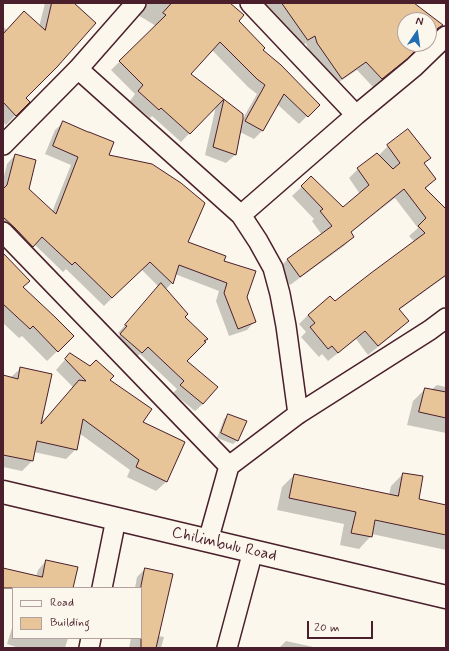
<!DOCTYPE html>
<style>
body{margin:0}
#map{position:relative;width:449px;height:651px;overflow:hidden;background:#fbf7ec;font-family:Mynerve,sans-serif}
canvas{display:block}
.frame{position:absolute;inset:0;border:4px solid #4a1f2b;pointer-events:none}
.legend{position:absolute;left:12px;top:587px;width:130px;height:52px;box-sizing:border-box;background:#fbf7ec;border:1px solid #b4a19f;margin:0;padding:5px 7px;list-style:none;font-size:12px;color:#4a1f2b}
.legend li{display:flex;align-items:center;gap:8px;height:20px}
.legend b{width:20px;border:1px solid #b4a19f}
.north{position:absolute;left:397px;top:12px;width:40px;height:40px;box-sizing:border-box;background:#fbf7ec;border:1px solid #b4a19f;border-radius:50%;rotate:13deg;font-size:11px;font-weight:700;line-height:16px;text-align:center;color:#4a1f2b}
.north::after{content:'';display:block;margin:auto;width:14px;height:18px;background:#1f6fb2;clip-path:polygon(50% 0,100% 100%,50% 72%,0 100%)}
.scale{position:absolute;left:307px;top:621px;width:66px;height:18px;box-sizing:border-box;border:2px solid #4a1f2b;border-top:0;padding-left:5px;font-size:12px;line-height:14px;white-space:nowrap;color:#4a1f2b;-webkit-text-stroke:3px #fbf7ec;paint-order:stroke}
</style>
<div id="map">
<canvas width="449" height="651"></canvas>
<div class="frame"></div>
<ul class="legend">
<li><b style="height:5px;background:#fbf7ec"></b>Road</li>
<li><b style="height:11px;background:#e8c599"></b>Building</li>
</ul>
<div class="north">N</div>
<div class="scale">20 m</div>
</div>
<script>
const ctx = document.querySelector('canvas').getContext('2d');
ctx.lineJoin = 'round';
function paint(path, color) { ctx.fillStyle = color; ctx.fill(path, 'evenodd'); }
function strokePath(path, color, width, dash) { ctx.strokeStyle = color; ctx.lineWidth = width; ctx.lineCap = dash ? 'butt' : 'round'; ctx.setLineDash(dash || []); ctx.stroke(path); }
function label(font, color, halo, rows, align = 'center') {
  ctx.font = font + ' Mynerve,sans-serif'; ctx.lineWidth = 3; ctx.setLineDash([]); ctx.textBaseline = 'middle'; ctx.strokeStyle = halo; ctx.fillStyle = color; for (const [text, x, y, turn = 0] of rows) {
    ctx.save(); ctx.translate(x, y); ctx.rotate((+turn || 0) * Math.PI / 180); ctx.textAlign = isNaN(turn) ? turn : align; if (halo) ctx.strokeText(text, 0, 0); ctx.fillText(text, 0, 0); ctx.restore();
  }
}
paint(new Path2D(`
 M45,3h28l-48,95 3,4 -22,23 -3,-3v-95l4,3 32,-3z
 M135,3h82l45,47 56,55 -19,19 -22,-20 -15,27 -8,8 -14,-7 -5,23 -9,8 -21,-8 11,-49 -35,36 -29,-26 -2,2 -20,-17 5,-7 -24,-24 45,-44 -18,-11zM212,50l36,37 9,7 -15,26v-5l-52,-41z
 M263,3h130l16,17h-4v24h16l-24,23 -24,20 -16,-17 -24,16 -24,-35 -3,-8 -6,4z
 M64,122l44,33 79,88 36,18 23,36 9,24 -8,9 -18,6 -13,-35 3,-10 -44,-17 -3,9 -6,6 18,28 23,22 -21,22 17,43 -8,7 -22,-18 4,-4 -37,-35 -7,6 -20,-18 7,-7 -2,-2 41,-46 -18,-18 -37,37 -38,-37 -3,3 -29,-28 -10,10 -21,-21v-53l4,-16 8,-9 12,35 25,22 19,-47 -26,-11 10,-24z
 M388,146l41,12 -5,6 11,15 -10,10 21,22v65l-47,34 9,11 -9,9 -31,25 -12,-16 -28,22 -6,-7 -3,3 -18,-20 5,-5 -7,-8 9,-9 22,-18 5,6 80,-61 -6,-6 9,-8 -23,-30 -45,35 3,4 -9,9 -54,39 -12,-16 9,-9 35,-25 -10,-14 2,-2 -22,-23 19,-18 32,31 17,-15 -11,-16 9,-9 19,-14 1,1z
 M3,269l70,67 -26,25 -25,-25 -3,2 -16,-15z
 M70,354l39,26 32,43 43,20 -18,39 -10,9 -29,-14 3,-7 -51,-37 -3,16 -10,10 -32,-7 -2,9 -10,10 -19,-4v-91l7,2 11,-10 19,57 33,-38 -17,-17z
 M437,385l9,2v46l-39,-8 6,-24 12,-12 6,1z
 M229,415l9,25 -5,4 -16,-6 7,-19z
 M403,474l15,26 28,6v44l-74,-16 -1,2 -12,13 -19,-4 4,-21 -67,-14 5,-23 12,-12 95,20 2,-9z
 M46,561l26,27h-48l12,-11 2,-7z
 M145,569l13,67 6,1 -3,11h-32l2,-10h10v-50h-6l2,-11z
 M13,625v13h55l-3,10h-46l-12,-4z
 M286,641l32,7h-39z`), '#0003');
const building = new Path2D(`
 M52,3h22l22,20 -39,44 -31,31 4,4 -14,14 -13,-14v-68l21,-23 21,19z
 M172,3h58l14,12 -5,6 26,27 -2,2 18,15 39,40 -12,12 -24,-23 -21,37 -18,-10 20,-36 -8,-6 -37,-37 -29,32 52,40v5l-7,36 -23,-8 11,-48 -34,35 -29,-26 -2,2 -21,-19 5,-6 -24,-24 47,-46 -3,-2z
 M282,3h132l29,22 -5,3 -9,9v-17h-24v24h17l-15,15 -25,20 -16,-17 -24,17 -25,-36 -2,-7 -7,4z
 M63,121l25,11h1l25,10 -5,13 43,9 29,19 24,20 -17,39 38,14 -2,5 32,10 -9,26 9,25 -18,7 -14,-36 3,-10 -48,-18 -6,19 -23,-22 -38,36 -37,-36 -3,3 -30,-28 -9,10 -18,-19 -12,-11v-28l4,-4 8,-31 21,6 -7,29 27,25 22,-57 -25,-11z
 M408,129l23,29 -7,5 12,16 -11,9 21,21v66l-47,34 10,12 -31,25 -13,-15 -27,22 -6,-7 -4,3 -18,-22 5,-4 -7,-8 22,-19 5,5 36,-28 54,-40 -7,-7 8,-8 -22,-29 -53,43 3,5 -54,40 -13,-18 45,-33 -12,-15 3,-2 -22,-23 10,-10 32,31 26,-22 -12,-17 20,-15 16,16 7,-6 -13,-18z
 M3,253l27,28 -7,6 32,30 19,19 -16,16 -25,-26 -3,3 -27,-25z
 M161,283l27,31 -3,3 23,22 -4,2 2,1 -19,19 31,26 -15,17 -23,-19 4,-4 -36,-34 -6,6 -22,-19 7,-8 -2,-1z
 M70,353l20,13 6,-6 18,16 -4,4 42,29 -9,13 42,20 -18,40 -31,-15 3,-7 -56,-41 -6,31 -40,-9 -4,20 -30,-6v-80l15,4 2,-12 32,7 -11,50 38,-44 7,1 -21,-22z
 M425,388l21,4v26l-27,-6z
 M228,414l19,7 -9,20 -17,-8z
 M403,473l20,3 -4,23 27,6v30l-71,-15 -3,17 -21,-4 5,-21 -67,-14 5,-24 104,22z
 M46,560l32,7 -5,21h-70v-20l39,9z
 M145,568l28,6 -17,74h-15v-62z`);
paint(building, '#e8c599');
strokePath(building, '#4a1f2b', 1);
const street = new Path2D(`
 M250,3l106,112
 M78,69l163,146 17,26 15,27 7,26 6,32 12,88
 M3,145l75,-76 58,-66
 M241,215l115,-100 58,-48 32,-31
 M3,232l226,234
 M208,541l21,-75 69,-52 132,-84 16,-12
 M102,588l14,-69
 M89,648l2,-10
 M227,648l26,-97`);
const secondary = new Path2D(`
 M3,492l443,105`);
strokePath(street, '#4a1f2b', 22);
strokePath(secondary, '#4a1f2b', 25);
strokePath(street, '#fbf7ec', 19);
strokePath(secondary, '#fbf7ec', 22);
label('16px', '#4a1f2b', '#fbf7ec', [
 ["Chilimbulu Road",224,545,13]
]);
</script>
